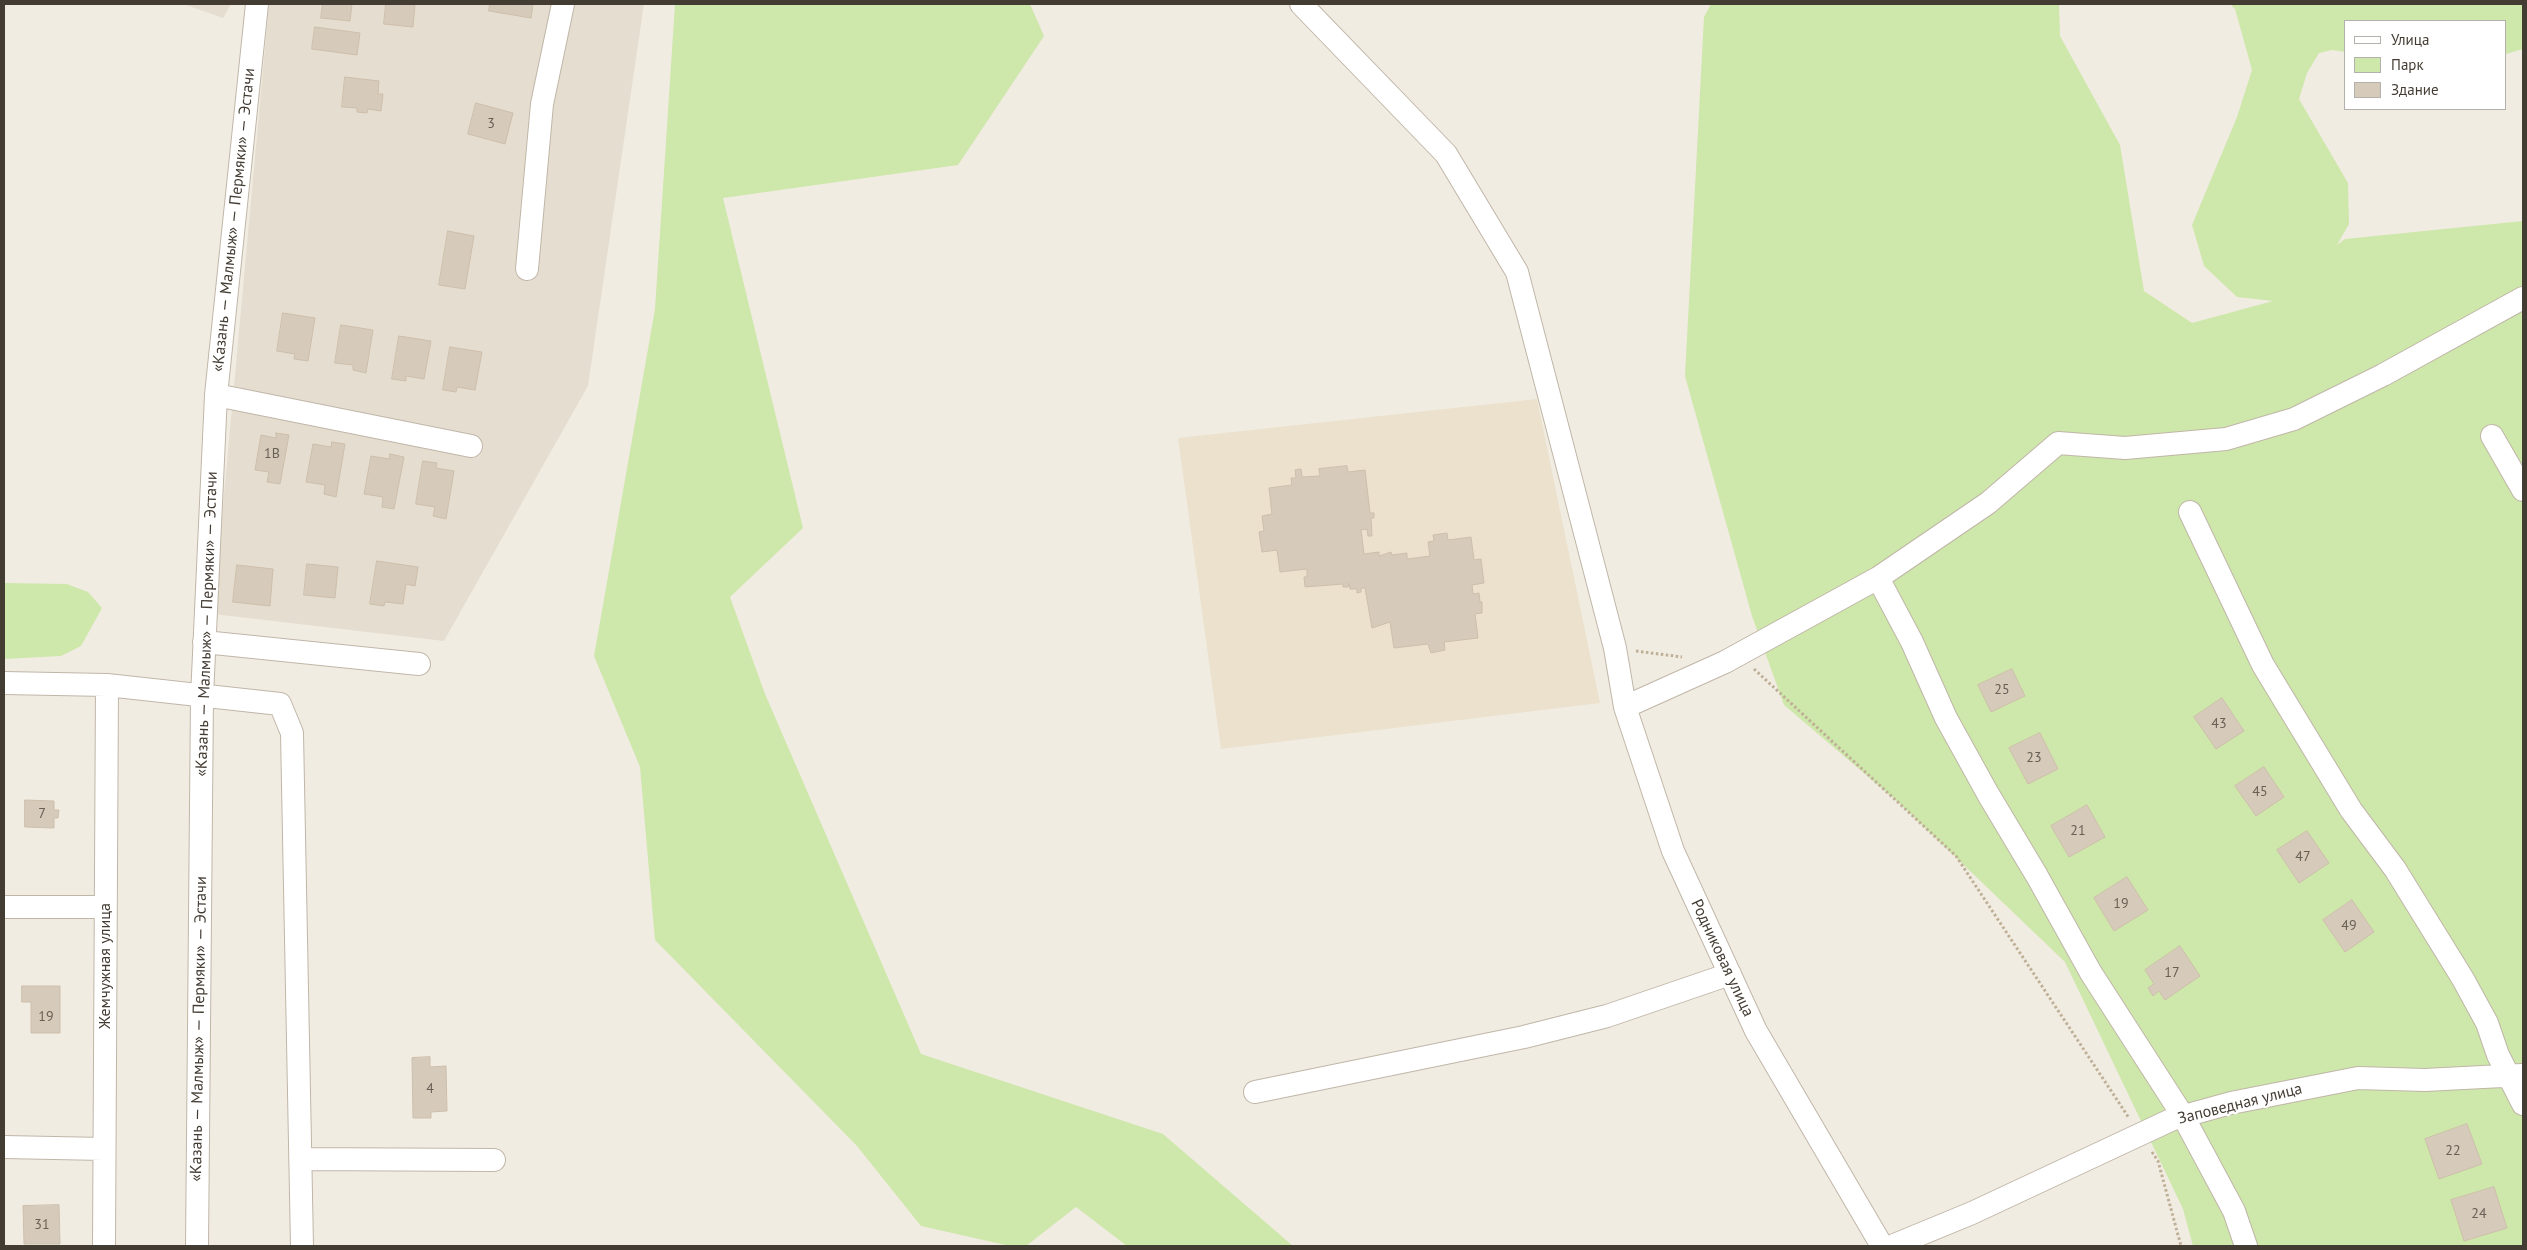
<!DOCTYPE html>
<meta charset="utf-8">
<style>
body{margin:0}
#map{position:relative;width:2527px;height:1250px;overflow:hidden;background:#f1ece2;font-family:"PT Sans",sans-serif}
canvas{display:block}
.frame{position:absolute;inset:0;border:5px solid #433c33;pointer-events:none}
.legend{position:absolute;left:2344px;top:20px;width:162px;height:90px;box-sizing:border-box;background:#fff;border:1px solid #b4b1ad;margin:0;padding:6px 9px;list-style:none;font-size:15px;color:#433c33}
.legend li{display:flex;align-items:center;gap:10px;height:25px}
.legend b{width:25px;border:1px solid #b4b1ad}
</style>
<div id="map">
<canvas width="2527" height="1250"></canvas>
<div class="frame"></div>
<ul class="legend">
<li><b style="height:6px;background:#fff"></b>Улица</li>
<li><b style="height:14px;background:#cee7aa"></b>Парк</li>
<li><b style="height:14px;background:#d6cabb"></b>Здание</li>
</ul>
</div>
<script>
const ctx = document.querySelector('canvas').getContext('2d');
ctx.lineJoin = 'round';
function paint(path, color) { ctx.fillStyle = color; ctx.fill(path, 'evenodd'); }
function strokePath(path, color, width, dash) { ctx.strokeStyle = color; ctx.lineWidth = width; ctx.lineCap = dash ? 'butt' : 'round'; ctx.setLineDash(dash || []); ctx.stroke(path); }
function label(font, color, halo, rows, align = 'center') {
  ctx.font = font + ' "PT Sans",sans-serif'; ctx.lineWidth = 4.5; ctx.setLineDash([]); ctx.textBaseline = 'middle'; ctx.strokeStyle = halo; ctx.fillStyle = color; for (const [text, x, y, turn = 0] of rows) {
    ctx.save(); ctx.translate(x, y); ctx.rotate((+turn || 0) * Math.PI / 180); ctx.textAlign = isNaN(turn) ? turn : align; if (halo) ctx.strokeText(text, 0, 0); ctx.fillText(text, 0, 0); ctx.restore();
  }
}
paint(new Path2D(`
 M183,4h48l-8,14z
 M269,4h375l-56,382 -144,255 -231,-27z`), '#e5ded0');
paint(new Path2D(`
 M1537,399l63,304 -379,46 -43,-311z`), '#ebe1cc');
paint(new Path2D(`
 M675,4h355l14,32 -86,129 -235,33 80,330 -73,69 35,97 156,360 242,80 130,112h-166l-51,-39 -50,39h-16l-89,-20 -64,-80 -202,-206 -15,-173 -46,-111 61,-347z
 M1711,4h348l1,32 60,109 24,146 48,32 81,-22 -36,-4 -33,-31 -12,-41 45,-108 15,-47 -17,-61 -5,-5h293v45l-17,5v-33h-160v31l-14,-2 -13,3 -12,20 -8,26 49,84 1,41 -12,21 8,-6 178,-18v1025h-330l-10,-37 -118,-247 -166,-159 -115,-98 -32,-89 -67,-240 19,-359z
 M4,583l63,1 21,8 14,16 -21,38 -20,10 -57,3z`), '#cee7aa');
const building = new Path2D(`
 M323,4h29l-2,17 -29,-3z
 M386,4h29l-2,23 -29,-3z
 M490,4h43l-2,14 -42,-7z
 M315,27l45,6 -3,22 -45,-6z
 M345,77l34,4 -1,13h5l-2,17 -13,-2 -1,4 -10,-1v-4l-15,-1z
 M476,103l37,10 -8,31 -37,-10z
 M448,231l26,5 -9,53 -26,-4z
 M283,313l32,5 -7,43 -14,-2 1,-5 -18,-3z
 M341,325l32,5 -7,43 -13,-3v-5l-18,-2z
 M399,336l32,5 -7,38 -18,-3v5l-14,-2z
 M450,347l32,5 -7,38 -18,-3 -1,5 -13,-2z
 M276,433l13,2 -9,49 -13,-2 2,-10 -14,-2 6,-35 15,3z
 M332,442l13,2 -9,53 -12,-3 1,-9 -19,-3 7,-38 18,3z
 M390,454l14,3 -10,52 -12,-2 1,-10 -19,-3 7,-38 18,3z
 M423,461l14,2 -1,5 18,3 -8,48 -13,-3 2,-9 -19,-3z
 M1347,466l1,6 17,-2 5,43h4v5h-3l1,18h-4l-1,-7 -6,1 3,24 15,-2v4l12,-4 1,3 15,-2v6l23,-3 -2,-14 6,-1 -1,-6 14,-2 1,7 23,-3 3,23 7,-1 3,24 -12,2 1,9 6,-1 1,9h2v11l-7,1 3,24 -34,4 1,8 -14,3 -3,-9 -34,4 -4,-26 -18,6 -7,-40h-4v4l-4,1v-4h-7l-1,-6 -1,4h-5v-3l-38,3 -1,-10h3v-8l-27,3 -3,-22 -15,2 -3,-20 5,-1 -2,-15 10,-2 -3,-26 23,-3 -1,-7h5l-1,-8 6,-1 1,8 18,-1 -1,-7z
 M377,561l41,6 -3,19 -9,-2 -3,20 -18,-2 -1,4 -14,-2z
 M307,564l31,3 -3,31 -31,-3z
 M237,565l36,4 -3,37 -37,-4z
 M2012,669l13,27 -34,16 -13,-27z
 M2222,698l22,33 -28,18 -22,-32z
 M2040,733l18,36 -30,15 -19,-36z
 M2264,767l20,30 -28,19 -21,-30z
 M25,800l29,1v9h5l-1,8h-4v10l-29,-1z
 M2087,805l18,32 -36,20 -18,-31z
 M2307,831l22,32 -30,20 -22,-33z
 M2127,877l21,33 -34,21 -20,-33z
 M2352,900l22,32 -29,20 -22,-32z
 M2180,946l20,30 -35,24 -6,-9 -6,5 -5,-8 6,-4 -9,-14z
 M22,986h38v47h-29v-31h-9z
 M430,1057v10l16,-1 1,45 -16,1v6h-18l-1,-60z
 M2467,1124l15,40 -43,15 -14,-40z
 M2494,1187l13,41 -43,13 -13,-41z
 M59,1205l1,39h-36l-1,-38z`);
paint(building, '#d6cabb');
strokePath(building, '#cebfab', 1);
const minor = new Path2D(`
 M1301,4l145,150 71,118 98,376 10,59 48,144 83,180 126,215
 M527,269l15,-165 21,-100
 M216,395l255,51
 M2492,436l31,54
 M2190,512l73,153 88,145 44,59 68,110 24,44 11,32 25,49
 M1878,578l34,64 34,76 42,76 49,82 54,97 92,143 51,95 12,35
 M204,642l215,22
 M4,683l103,2 173,19 12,29 10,513
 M1625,707l100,-45 153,-84 110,-75 70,-60 67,5 101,-9 68,-20 89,-44 140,-77
 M4,907h101
 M1255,1092l269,-55 83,-21 123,-42
 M4,1147l100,2
 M301,1159l193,1
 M104,1246l3,-561
 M197,1246l5,-549 14,-302 41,-391
 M1892,1246l80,-33 201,-94 58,-16 127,-25 67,2 97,-5`);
strokePath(minor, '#c0b6a8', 24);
strokePath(new Path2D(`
 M1636,651l46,6
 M1754,669l202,187 173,262
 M2152,1152l6,9 23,85`), '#bfaf96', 3, [2.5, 2.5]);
strokePath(minor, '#fff', 22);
label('14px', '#686055', null, [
 ["3",491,124],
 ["1В",272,454],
 ["25",2002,690],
 ["43",2219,724],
 ["23",2034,758],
 ["45",2260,792],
 ["7",42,814],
 ["21",2078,831],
 ["47",2303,857],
 ["19",2121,904],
 ["49",2349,926],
 ["17",2172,973],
 ["19",46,1017],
 ["4",430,1089],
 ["22",2453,1151],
 ["24",2479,1214],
 ["31",42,1225]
]);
label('16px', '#433c33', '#fff', [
 ["«Казань — Малмыж» — Пермяки» — Эстачи",234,220,-84],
 ["«Казань — Малмыж» — Пермяки» — Эстачи",207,624,-88],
 ["Родниковая улица",1722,958,65],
 ["Жемчужная улица",105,966,-90],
 ["«Казань — Малмыж» — Пермяки» — Эстачи",199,1029,-89],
 ["Заповедная улица",2240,1104,-14]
]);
</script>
